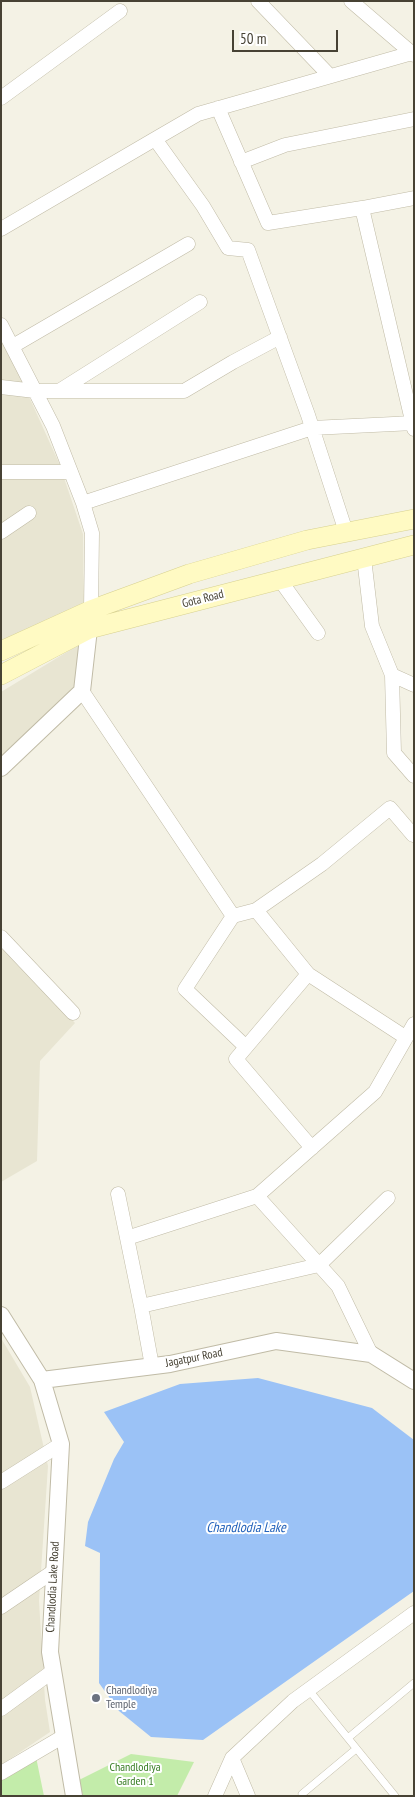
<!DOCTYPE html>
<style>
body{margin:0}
#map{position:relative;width:415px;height:1797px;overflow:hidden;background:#f4f2e5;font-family:"PT Sans Narrow",sans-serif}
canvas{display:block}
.frame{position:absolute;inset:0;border:2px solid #474234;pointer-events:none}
.scale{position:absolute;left:232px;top:30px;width:106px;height:22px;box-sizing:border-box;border:2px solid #474234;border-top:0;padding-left:6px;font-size:15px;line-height:18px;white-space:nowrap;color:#474234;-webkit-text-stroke:4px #fff;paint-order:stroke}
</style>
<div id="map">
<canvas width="415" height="1797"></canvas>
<div class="frame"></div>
<div class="scale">50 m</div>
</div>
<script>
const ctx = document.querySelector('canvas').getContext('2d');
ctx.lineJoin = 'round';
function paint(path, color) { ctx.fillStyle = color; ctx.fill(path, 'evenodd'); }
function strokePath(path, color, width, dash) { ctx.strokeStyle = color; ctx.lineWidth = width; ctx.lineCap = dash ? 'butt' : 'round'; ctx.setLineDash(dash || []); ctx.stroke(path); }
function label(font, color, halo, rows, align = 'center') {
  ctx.font = font + ' "PT Sans Narrow",sans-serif'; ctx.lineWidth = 4; ctx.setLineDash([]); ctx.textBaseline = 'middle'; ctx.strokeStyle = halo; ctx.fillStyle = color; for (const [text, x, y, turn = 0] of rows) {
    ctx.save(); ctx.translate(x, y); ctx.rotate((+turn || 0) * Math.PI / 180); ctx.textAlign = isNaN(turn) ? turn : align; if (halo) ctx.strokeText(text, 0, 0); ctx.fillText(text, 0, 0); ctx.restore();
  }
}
paint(new Path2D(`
 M1,339l6,9 52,115 24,71 1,72 -83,37z
 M80,644l-5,43 -74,69v-64z
 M1,945l74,78 -35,38 -3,100 -36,21z
 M1,1338l29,49 18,79 -9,135 6,99 5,32 -49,33z`), '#e8e5d2');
paint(new Path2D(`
 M131,1754l63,8 -17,34h-94l-4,-16z
 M36,1757l8,39h-43v-17z`), '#c3ecaa');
paint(new Path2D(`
 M258,1378l114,30 42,32v151l-211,149 -52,-3 -32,-26 -20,-28 1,-130 -15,-7 3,-24 26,-63 10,-17 -20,-30 76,-28z`), '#9bc2f6');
const service = new Path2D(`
 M308,1689l87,107
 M348,1738l66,-55
 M302,1794l54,-45`);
const minor = new Path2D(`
 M258,1l72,75
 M351,1l63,54
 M1,98l119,-87
 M218,108l50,115 94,-15
 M155,139l43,-25 214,-61
 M241,162l44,-17 129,-26
 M414,198l-52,10 52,221
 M1,229l154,-90 48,67 25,42 20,2 60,165 38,117
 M1,325l52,101 30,77 9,30 -1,77
 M13,346l175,-102
 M1,387l34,4h149l49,-29 47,-25
 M59,391l141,-89
 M1,472h70
 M83,503l229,-75 102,-5
 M1,532l28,-19
 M364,558l8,68 20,49 22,10
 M280,580l38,53
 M392,675l2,78 20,23
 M82,691l151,225 23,-6 52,64
 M256,910l66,-46 68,-56 23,27
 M233,916l-48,73 61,58
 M1,937l72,76
 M312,1148l-76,-89 72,-85 97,63
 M118,1194l23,112
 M127,1238l130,-42
 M371,1354l-33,-68 -81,-90 118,-104 39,-68
 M152,1366l-11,-60 178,-41 69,-67
 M1,1482l60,-38
 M1,1607l53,-36
 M1,1709l52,-38
 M232,1758l16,38
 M1,1773l63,-37
 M215,1796l17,-38 61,-57 121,-88`);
const tertiary = new Path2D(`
 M1,768l81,-77 8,-71
 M1,1315l41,65 19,64 -11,208 24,144
 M42,1380l128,-16 106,-23 95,13 43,27`);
const secondary = new Path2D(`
 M1,651l90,-41 98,-36 118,-34 107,-21
 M1,675l88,-46 325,-84`);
strokePath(service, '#c0bba6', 8);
strokePath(minor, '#c0bba6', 15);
strokePath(tertiary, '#c0bba6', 18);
strokePath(secondary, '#d7d190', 20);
strokePath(service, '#fff', 7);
strokePath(minor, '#fff', 14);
strokePath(tertiary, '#fff', 16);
strokePath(secondary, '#fffac3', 19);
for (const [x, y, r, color] of [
 [96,1698,5,"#6b7280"]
]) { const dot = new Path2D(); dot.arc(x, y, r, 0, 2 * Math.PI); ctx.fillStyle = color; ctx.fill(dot); strokePath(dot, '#fff', 2); }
label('12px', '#474234', '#fff', [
 ["Gota Road",203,599,-14],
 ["Jagatpur Road",194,1358,-11],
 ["Chandlodia Lake Road",53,1587,-87]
]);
label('12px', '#5b616d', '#fff', [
 ["Chandlodiya",106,1691],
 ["Temple",106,1705]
], 'left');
label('12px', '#367d22', '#fff', [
 ["Chandlodiya",135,1768],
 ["Garden 1",135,1782]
]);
label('italic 14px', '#2463bb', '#fff', [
 ["Chandlodia Lake",246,1528]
]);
</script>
